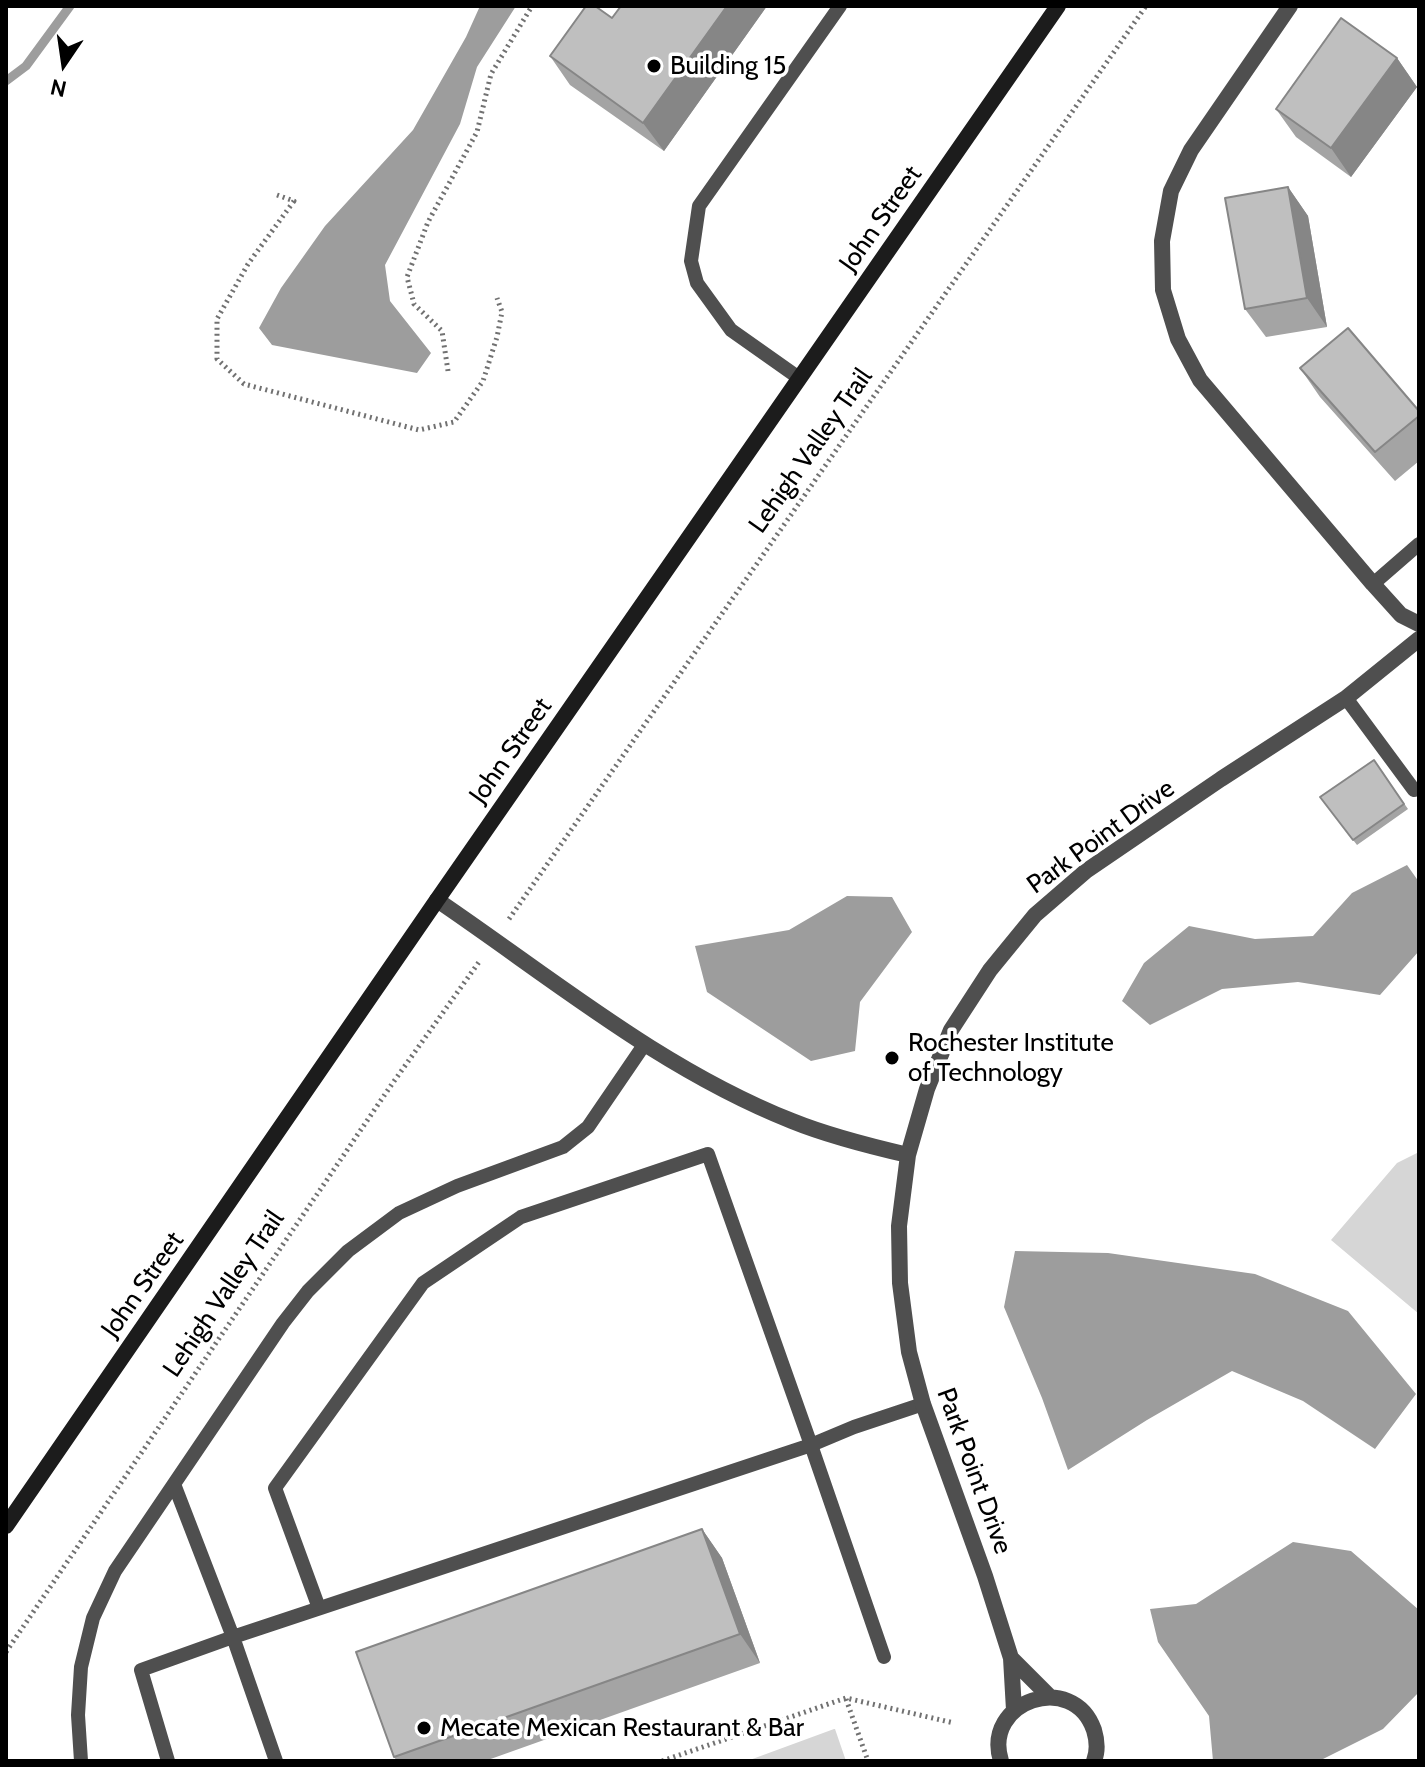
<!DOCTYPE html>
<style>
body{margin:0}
#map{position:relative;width:1425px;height:1767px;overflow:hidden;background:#fff;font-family:Cabin,sans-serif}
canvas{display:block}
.frame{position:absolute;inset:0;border:8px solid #000;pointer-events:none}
.north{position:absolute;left:24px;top:24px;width:80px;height:80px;-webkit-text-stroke:6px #fff;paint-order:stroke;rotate:193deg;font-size:22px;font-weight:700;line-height:32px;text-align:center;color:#000}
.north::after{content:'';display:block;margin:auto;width:28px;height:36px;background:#000;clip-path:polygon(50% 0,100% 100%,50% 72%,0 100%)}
</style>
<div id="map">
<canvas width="1425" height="1767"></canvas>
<div class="frame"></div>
<div class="north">N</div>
</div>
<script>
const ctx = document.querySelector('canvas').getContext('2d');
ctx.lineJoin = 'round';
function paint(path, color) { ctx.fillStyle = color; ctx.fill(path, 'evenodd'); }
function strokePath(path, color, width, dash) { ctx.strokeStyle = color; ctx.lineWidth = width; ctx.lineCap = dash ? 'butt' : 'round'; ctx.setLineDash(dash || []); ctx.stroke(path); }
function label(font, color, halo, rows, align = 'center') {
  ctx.font = font + ' Cabin,sans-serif'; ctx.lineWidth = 7; ctx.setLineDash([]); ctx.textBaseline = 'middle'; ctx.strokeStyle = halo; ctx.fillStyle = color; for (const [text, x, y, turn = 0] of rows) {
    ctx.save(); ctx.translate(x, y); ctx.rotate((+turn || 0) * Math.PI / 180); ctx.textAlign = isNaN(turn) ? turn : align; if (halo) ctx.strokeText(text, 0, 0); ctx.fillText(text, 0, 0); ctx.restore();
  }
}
paint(new Path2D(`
 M1419,1152v162l-88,-74 66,-77z
 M835,1729l11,32h-99l87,-32z`), '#d6d6d6');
paint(new Path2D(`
 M480,6h36l-39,61 -17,57 -75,141 5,36 41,52 -14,20 -145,-28 -13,-17 22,-40 44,-62 88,-96 53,-93z
 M1407,865l12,17v69l-39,44 -82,-13 -76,7 -72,36 -28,-24 22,-38 45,-37 66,13 58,-3 39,-43z
 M847,896l45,1 20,35 -52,70 -5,49 -44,10 -104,-69 -12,-46 94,-16z
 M1015,1251l93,2 147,21 93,37 68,83 -41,55 -72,-48 -71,-30 -85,49 -79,50 -26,-72 -38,-91z
 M1293,1542l58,9 68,59v82l-36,37 -64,32h-106l-4,-45 -51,-74 -8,-33 46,-5z`), '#9d9d9d');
strokePath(new Path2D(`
 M6,81l20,-15 44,-60`), '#9d9d9d', 9);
strokePath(new Path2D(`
 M277,195l17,6 -46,63 -31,55v40l27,25 175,46 35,-8 29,-41 14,-44 5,-25 -5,-14
 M448,371l-6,-40 -28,-27 -7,-27 21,-55 49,-90 14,-58 41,-68
 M509,919l637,-913
 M6,1652l386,-568 87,-122
 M846,1699l22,62
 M662,1761l184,-63 108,25`), '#717171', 5, [2, 4]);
strokePath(new Path2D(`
 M799,378l-68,-48 -34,-47 -6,-22 8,-55 141,-200
 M1373,584l46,-40
 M1346,698l68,92
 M174,1484l59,153 43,124
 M319,1608l-44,-120 148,-205 98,-66 187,-63 103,291 73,212
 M81,1761l-3,-46 3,-48 12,-49 22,-47 168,-248 25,-32 40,-40 51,-38 58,-27 106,-39 25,-20 56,-82
 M168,1761l-27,-91 92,-33 578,-192 43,-18 69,-23`), '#4f4f4f', 14);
strokePath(new Path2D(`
 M1290,6l-99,144 -20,41 -9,50 1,49 15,49 22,41 173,204 28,31 18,9
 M437,900c115,78 224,169 355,221 37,15 77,25 116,34
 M1011,1658l39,39
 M1014,1710l-3,-52 -26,-82 -62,-172 -14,-52 -9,-69 -1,-57 9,-71 19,-66 24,-59 39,-60 45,-55 51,-44 135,-92 125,-81 73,-59
 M1001,1761c-19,-60 72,-91 93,-31 3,10 4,21 0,31`), '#4f4f4f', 16);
strokePath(new Path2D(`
 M6,1526l431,-626 621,-894`), '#1c1c1c', 16);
paint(new Path2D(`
 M621,6h146l-103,145 -94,-66 -20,-29 62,-38z
 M1397,58l20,29 -66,90 -55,-40 -20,-28z
 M1288,187l20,29 19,111 -61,10 -21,-28z
 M1300,368l119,43v50l-24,20 -75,-84z
 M1374,760l34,49 -51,36 -37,-48z
 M702,1529l20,29 38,105 -275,98h-88l-3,-4z`), '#a4a4a4');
paint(new Path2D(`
 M727,6h40l-103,145 -21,-28z
 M1397,58l20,29 -66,90 -20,-29z
 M1288,187l20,29 19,111 -20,-29z
 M702,1529l20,29 38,105 -20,-29z`), '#868686');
const building = new Path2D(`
 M586,6h9l17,12 9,-12h106l-84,117 -93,-67z
 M1341,18l56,40 -66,90 -55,-39z
 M1288,187l19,111 -62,11 -20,-111z
 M1348,328l71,83v5l-44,36 -75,-84z
 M1374,760l30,44 -51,36 -33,-43z
 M702,1529l38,105 -346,123 -38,-105z`);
paint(building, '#bfbfbf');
strokePath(building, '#868686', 2);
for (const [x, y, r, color] of [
 [654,66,8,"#000"],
 [892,1058,8,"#000"],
 [424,1728,8,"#000"]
]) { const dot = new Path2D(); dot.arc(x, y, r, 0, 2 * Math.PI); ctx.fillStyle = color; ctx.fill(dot); strokePath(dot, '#fff', 3); }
label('26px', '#000', '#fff', [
 ["Building 15",670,66],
 ["Rochester Institute",908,1043],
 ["of Technology",908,1073],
 ["Mecate Mexican Restaurant & Bar",440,1728]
], 'left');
label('26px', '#000', '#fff', [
 ["John Street",881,219,-55],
 ["Lehigh Valley Trail",811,451,-55],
 ["John Street",511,751,-55],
 ["Park Point Drive",1101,837,-36],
 ["John Street",143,1285,-55],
 ["Lehigh Valley Trail",224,1294,-56],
 ["Park Point Drive",974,1471,70]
]);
</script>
